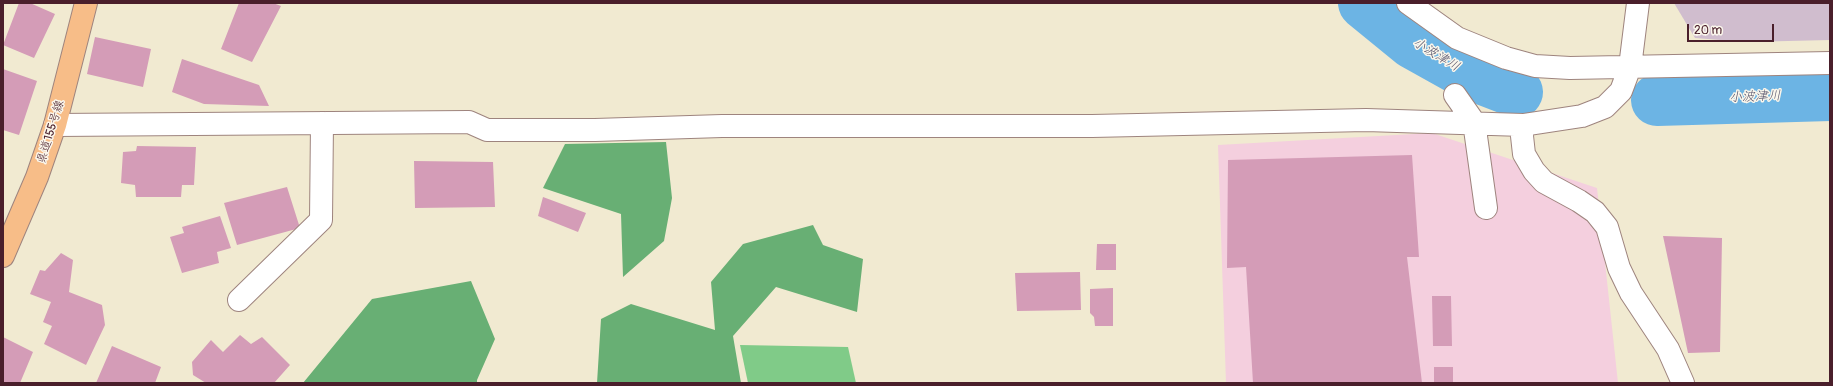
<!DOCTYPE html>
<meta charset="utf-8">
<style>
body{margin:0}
#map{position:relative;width:1833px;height:386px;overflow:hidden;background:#f1ead1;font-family:Pangolin,sans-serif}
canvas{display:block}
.frame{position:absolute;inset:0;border:4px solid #4a1f2b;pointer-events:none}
.scale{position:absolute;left:1687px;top:24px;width:87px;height:18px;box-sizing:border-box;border:2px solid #4a1f2b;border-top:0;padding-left:5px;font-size:12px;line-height:14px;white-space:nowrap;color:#4a1f2b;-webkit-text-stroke:3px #fbf7ec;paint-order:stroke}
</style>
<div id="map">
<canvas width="1833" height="386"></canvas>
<div class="frame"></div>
<div class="scale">20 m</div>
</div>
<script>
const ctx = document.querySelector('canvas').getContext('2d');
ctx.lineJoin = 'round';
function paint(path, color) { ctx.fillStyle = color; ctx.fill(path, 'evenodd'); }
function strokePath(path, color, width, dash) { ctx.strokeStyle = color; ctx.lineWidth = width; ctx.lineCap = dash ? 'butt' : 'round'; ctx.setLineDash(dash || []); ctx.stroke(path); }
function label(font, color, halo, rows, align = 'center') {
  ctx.font = font + ' Pangolin,"Klee One",sans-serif'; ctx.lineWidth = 3; ctx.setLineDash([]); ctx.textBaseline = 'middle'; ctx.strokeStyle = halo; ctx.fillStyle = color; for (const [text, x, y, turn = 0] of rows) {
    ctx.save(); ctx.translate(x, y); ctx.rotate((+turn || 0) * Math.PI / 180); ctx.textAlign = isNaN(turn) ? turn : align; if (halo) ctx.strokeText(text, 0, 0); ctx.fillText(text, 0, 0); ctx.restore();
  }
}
paint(new Path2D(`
 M1432,133l165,55 21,195h-392l-8,-238z`), '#f4cfde');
paint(new Path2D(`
 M1674,3h156v37l-84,2 -51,-4z`), '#d0bdce');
paint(new Path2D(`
 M740,345l108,2 8,36h-108z`), '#80cb88');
paint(new Path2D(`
 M666,142l6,56 -8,43 -41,36 -2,-63 -78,-26 22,-44z
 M813,225l10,20 40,14 -6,53 -81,-25 -43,49 8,47h-144l4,-64 30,-15 84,26 -4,-48 32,-38z
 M471,281l24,58 -18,41v3h-174l69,-84z`), '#68af74');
strokePath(new Path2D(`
 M1364,3l49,40 52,29 52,20
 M1657,100l173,-5`), '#6cb4e4', 52);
paint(new Path2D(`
 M19,3h11l25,11 -21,44 -31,-13z
 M239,3h34l8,3 -29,56 -31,-13z
 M95,37l56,12 -8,38 -56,-13z
 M182,59l77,26 10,21 -65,-2 -32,-12z
 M3,69l34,12 -18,54 -16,-5z
 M137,146l59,1 -2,38h-12l-1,12h-45l-1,-12 -14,-2 2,-31 13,-1z
 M1412,155l7,102h-12l15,126h-169l-7,-116 -19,1 1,-108z
 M414,161l79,1 2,45 -80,1z
 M287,187l13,41 -63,17 -13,-42z
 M543,197l43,16 -8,19 -40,-16z
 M220,216l11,32 -14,4 2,11 -37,10 -12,-36 14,-4 -2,-6z
 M1663,236l59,2 -2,114 -32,1z
 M1097,244h19v26h-20z
 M61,253l12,7 -4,32 33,13 3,20 -19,40 -42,-21 8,-18 -9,-4 8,-20 -21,-8 10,-24 5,1z
 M1080,272l1,38 -64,1 -2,-38z
 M1113,288v38h-18l-1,-9 -4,-4v-24z
 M1432,296h19l1,50h-19z
 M240,335l11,9 11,-7 28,28 -16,18h-68l-13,-8 -1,-13 19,-22 12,12z
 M3,337l30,15 -13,31h-17z
 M112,346l49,21 -6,16h-59z
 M1434,367h19v16h-19z`), '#d49cb7');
const minor = new Path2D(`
 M1408,3l49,35 49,20 29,8 35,2 260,-5
 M1455,95l19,27 12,86
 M55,125l414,-3 18,8h108l127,-4h370l274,-6 157,5 59,-9 23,-9 16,-16 9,-24 8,-64
 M1523,125l-1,11 2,18 10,17 10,11 35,19 16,11 12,15 12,41 12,25 37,56 15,34
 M239,300l82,-80 1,-97`);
const major = new Path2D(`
 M3,256l34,-79 18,-52 31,-122`);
strokePath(minor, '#9e847e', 24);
strokePath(major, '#9e847e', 24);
strokePath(minor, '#fff', 22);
strokePath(major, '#f7bd88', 22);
label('12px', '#4a1f2b', '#fbf7ec', [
 ["県道155号線",51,132,-73]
]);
label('italic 13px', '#56536c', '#fbf7ec', [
 ["小波津川",1436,55,31],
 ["小波津川",1755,97,-2]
]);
</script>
